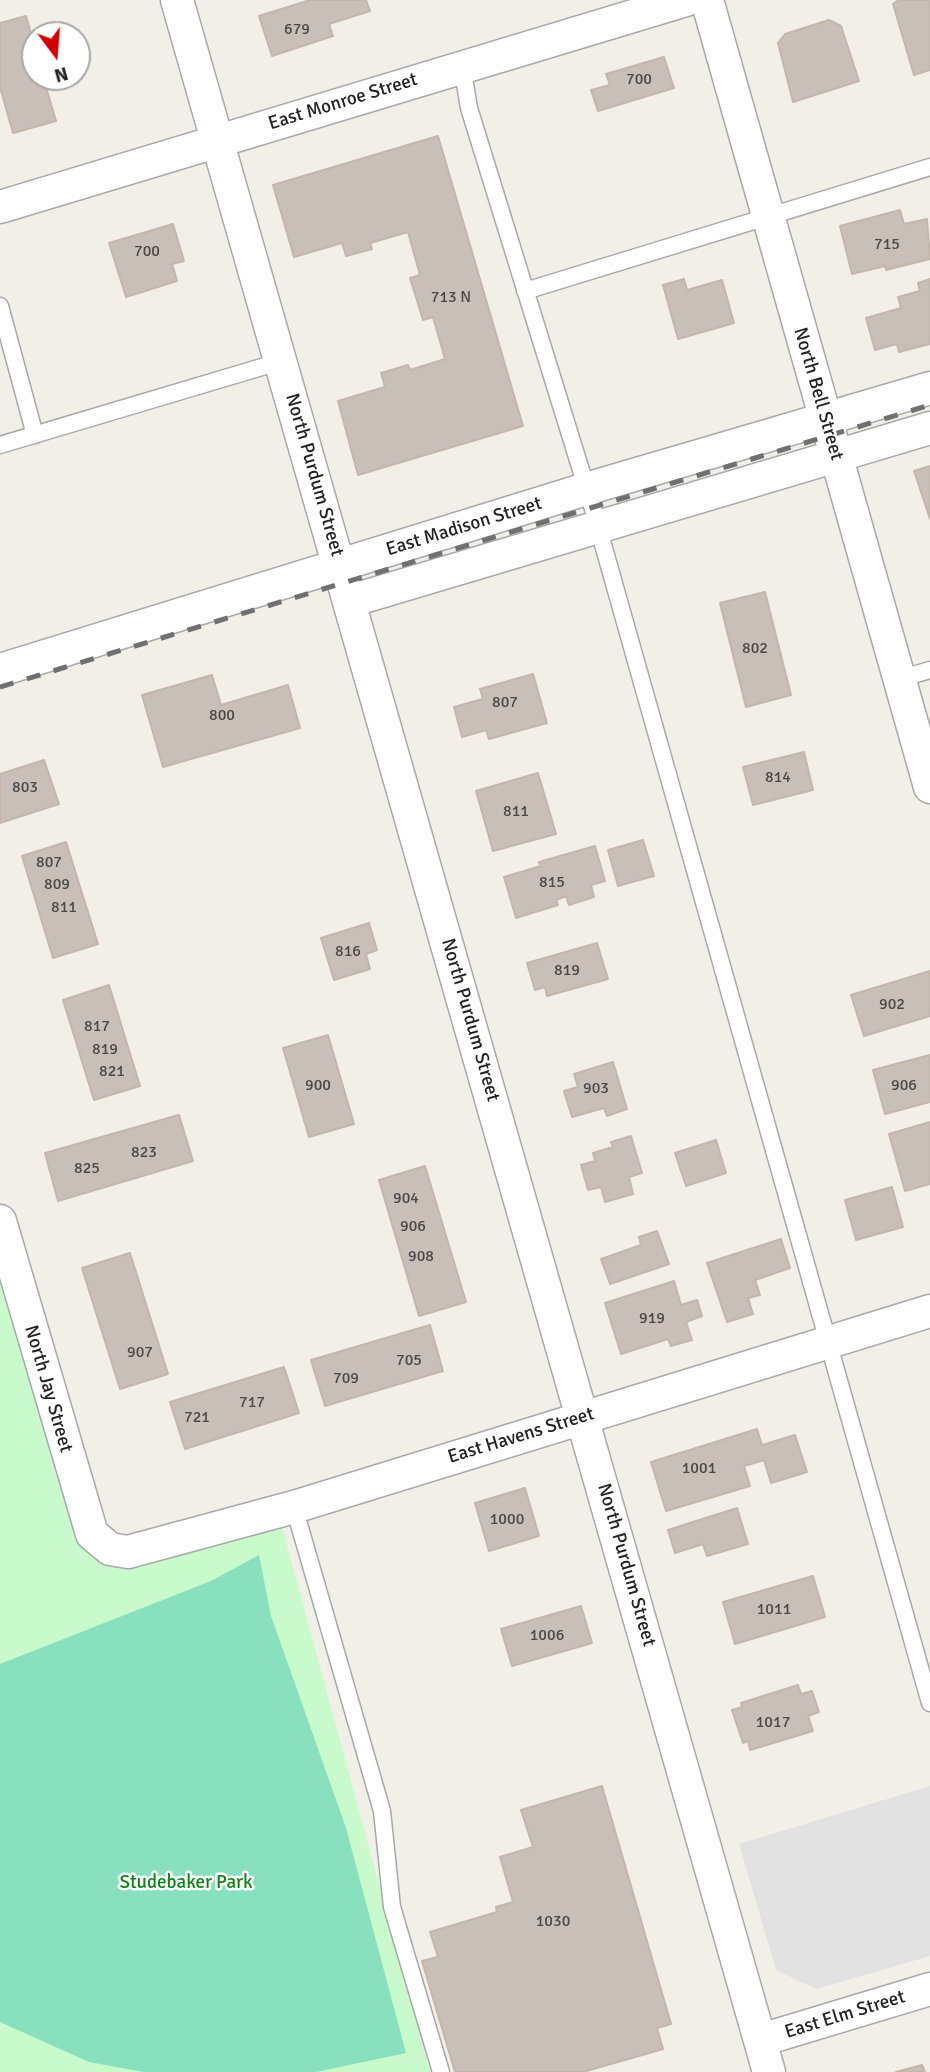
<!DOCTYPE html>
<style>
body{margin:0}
#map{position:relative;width:930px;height:2072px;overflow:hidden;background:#f2efe9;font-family:Signika,sans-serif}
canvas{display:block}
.north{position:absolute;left:21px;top:21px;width:70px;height:70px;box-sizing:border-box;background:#fff;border:2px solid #a7a7a7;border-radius:50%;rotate:164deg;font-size:19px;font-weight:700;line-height:28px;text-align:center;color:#222}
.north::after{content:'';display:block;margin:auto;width:24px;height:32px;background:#d40000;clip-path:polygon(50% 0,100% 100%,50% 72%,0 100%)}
</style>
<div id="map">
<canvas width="930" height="2072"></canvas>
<div class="north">N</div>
</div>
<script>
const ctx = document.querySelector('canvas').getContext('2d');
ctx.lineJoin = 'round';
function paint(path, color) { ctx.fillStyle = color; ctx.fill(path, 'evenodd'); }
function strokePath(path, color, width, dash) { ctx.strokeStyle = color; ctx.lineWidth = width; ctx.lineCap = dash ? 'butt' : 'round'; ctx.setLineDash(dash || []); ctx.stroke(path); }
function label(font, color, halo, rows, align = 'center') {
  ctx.font = font + ' Signika,sans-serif'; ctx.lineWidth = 5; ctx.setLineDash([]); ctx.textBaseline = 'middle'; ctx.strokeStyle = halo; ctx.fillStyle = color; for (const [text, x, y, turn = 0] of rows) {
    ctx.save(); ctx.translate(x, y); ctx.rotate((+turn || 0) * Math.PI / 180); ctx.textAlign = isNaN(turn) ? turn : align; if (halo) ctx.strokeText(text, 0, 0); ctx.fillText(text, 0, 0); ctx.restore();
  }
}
paint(new Path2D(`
 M0,1221l92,313 36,18 150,-40 152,560h-430z`), '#c8facc');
paint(new Path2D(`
 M259,1555l12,61 75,212 60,225 -90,19h-172l-55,-10 -89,-40v-358l211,-83z`), '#88e0be');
paint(new Path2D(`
 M930,1786v170l-114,33 -40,-19 -37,-126z`), '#e2e2e2');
const building = new Path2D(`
 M310,0h56l4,11 -41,13 4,12 -61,20 -13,-40z
 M899,0h31v70l-16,5 -21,-71z
 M26,16l9,31v30h8l13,44 -43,12 -13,-46v-64z
 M829,20l12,6 18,55 -66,21 -15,-59 7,-9z
 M664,57l10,31 -76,23 -7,-21 19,-5 -4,-11z
 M438,136l85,290 -165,49 -20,-74 47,-14 -4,-14 27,-8 2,5 35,-11 -12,-42 -10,3 -13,-42 10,-3 -12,-43 -38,11 2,6 -26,7 -4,-13 -48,14 -21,-72z
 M900,210l4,14 23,-5 3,40 -44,11 -1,-4 -33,8 -12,-48z
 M173,224l11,37 -12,3 5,17 -51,16 -17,-54z
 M684,279l3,11 35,-10 12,43 -56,16 -15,-54z
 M930,279v65l-31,8 -2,-8 -22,6 -9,-32 35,-10 -3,-11 22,-6 -2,-8z
 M930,466v53l-16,-48z
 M765,592l26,103 -45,12 -26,-104z
 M533,674l14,49 -58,16 -3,-9 -24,7 -8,-30 29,-8 -3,-10z
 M212,675l9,30 67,-20 12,43 -137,39 -21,-72z
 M804,752l9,38 -60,15 -10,-38z
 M44,760l15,44 -59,19v-49z
 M538,773l18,61 -63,17 -17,-60z
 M643,840l11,36 -36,10 -10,-36z
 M66,842l32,102 -45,14 -31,-102z
 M595,846l10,35 -14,4 3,12 -25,8 -3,-9 -10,4 2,5 -42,13 -12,-41 37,-11 -2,-4z
 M369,923l8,27 -11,4 4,15 -36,11 -13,-42z
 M597,943l11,36 -61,17 -2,-9 -10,3 -8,-27z
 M930,971v45l-66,20 -13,-41z
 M109,985l31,101 -46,14 -31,-100z
 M328,1035l26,89 -45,13 -26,-89z
 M930,1055v47l-45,12 -12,-44z
 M613,1062l14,47 -20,7 -3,-8 -32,9 -8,-26 14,-4 -4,-13z
 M179,1115l14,46 -135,40 -13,-48z
 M930,1122v62l-25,7 -16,-57z
 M631,1136l11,37 -13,4 4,17 -28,8 -4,-15 -13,3 -7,-25 14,-4 -2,-8 20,-6 -2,-5z
 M716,1140l10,33 -40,13 -11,-33z
 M425,1166l41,136 -47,14 -40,-136z
 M892,1187l11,40 -47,13 -11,-40z
 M657,1231l12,33 -59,20 -9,-25 40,-14 -2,-8z
 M781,1239l9,29 -35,12 5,15 -12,3 5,16 -26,8 -20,-59z
 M130,1253l38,121 -48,15 -38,-121z
 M674,1281l7,24 16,-5 5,16 -16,6 6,18 -21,6 -3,-7 -47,15 -16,-51z
 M430,1325l13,46 -118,35 -14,-46z
 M284,1367l15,46 -114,36 -15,-47z
 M757,1429l5,16 33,-10 12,37 -36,11 -7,-23 -20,6 6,20 -84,25 -15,-49z
 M525,1488l14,48 -50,15 -14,-48z
 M737,1508l11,36 -41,12 -4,-12 -28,9 -7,-23z
 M813,1576l12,41 -90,27 -12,-42z
 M581,1606l11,37 -80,23 -11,-37z
 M798,1685l3,9 11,-3 7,21 -11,4 5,15 -63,19 -2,-9 -5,2 -11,-33 10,-3 -1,-4z
 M602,1786l69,238 -14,4 6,21 -80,23h-128l-33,-111 16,-4 -8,-25 67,-20 -1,-5 17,-5 -13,-45 33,-10 -12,-37z
 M922,2065l3,7h-29z`);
paint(building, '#c7bfb8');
strokePath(building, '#c4b6ab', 2);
const service = new Path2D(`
 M462,66l7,42 124,401 337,1194
 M525,291l405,-124
 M0,306l35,129
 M0,445l282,-84
 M899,679l31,-9
 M294,1507l88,304 10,96 49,165`);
const minor = new Path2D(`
 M177,0l592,2072
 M707,0l223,787
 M0,207l686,-207
 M350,601l580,-173
 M0,670l586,-181 344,-101
 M0,1221l92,313 18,15 18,3 166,-45 636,-196
 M761,2040l169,-51`);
strokePath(service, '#a9a9a9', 19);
strokePath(minor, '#a9a9a9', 35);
strokePath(service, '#fff', 16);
strokePath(minor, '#fff', 32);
strokePath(new Path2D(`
 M0,687l930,-282`), '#707070', 5, [14, 14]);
label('16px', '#4b4948', null, [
 ["679",297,30],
 ["700",639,80],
 ["715",887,245],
 ["700",147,252],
 ["713 N",451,298],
 ["802",755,649],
 ["807",505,703],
 ["800",222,716],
 ["814",778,778],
 ["803",25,788],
 ["811",516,812],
 ["807",49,863],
 ["815",552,883],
 ["809",57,885],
 ["811",64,908],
 ["816",348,952],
 ["819",567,971],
 ["902",892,1005],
 ["817",97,1027],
 ["819",105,1050],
 ["821",112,1072],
 ["900",318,1086],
 ["906",904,1086],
 ["903",596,1089],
 ["823",144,1153],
 ["825",87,1169],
 ["904",406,1199],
 ["906",413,1227],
 ["908",421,1257],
 ["919",652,1319],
 ["907",140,1353],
 ["705",409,1361],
 ["709",346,1379],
 ["717",252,1403],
 ["721",197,1418],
 ["1001",699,1469],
 ["1000",507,1520],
 ["1011",774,1610],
 ["1006",547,1636],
 ["1017",773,1723],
 ["1030",553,1922]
]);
label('19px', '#222', '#fff', [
 ["East Monroe Street",343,102,-17],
 ["North Bell Street",818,394,74],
 ["North Purdum Street",314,475,74],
 ["East Madison Street",464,527,-17],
 ["North Purdum Street",470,1020,74],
 ["North Jay Street",48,1389,74],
 ["East Havens Street",521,1436,-17],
 ["North Purdum Street",626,1565,74],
 ["East Elm Street",845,2015,-17]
]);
label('19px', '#0c8416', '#fff', [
 ["Studebaker Park",186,1883]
]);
</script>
